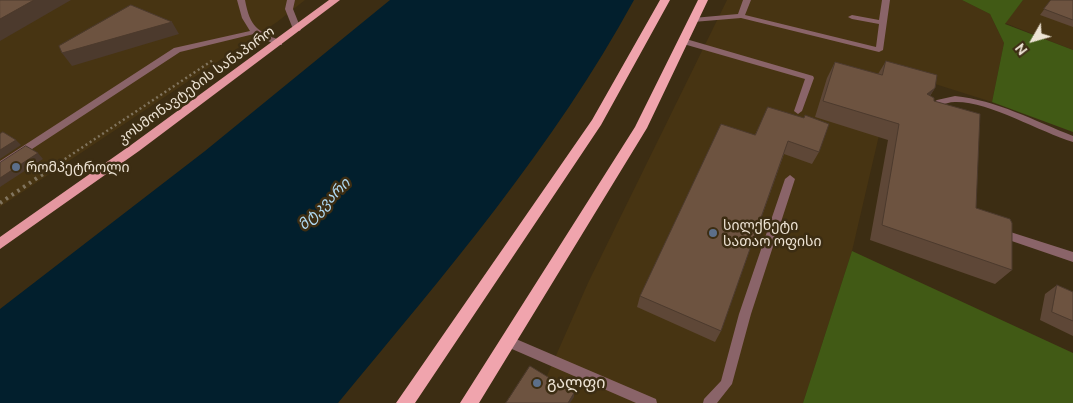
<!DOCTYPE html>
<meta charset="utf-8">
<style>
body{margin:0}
#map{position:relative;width:1073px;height:403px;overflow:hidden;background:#3c2d13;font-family:Ubuntu,sans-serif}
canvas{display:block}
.north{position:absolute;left:1008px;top:15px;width:50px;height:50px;-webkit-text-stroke:4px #3c2d13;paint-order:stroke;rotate:232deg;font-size:14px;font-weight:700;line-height:20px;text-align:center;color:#ede3d4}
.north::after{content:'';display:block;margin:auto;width:18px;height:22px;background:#ede3d4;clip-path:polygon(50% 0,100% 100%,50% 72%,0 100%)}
</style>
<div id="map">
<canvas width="1073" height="403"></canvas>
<div class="north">N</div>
</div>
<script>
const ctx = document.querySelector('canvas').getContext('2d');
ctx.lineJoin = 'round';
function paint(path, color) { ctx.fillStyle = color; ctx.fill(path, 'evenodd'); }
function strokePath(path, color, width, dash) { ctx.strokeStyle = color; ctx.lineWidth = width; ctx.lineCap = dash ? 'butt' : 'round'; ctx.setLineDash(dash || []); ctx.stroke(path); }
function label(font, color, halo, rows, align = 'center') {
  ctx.font = font + ' Ubuntu,"Noto Sans Georgian",sans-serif'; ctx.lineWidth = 5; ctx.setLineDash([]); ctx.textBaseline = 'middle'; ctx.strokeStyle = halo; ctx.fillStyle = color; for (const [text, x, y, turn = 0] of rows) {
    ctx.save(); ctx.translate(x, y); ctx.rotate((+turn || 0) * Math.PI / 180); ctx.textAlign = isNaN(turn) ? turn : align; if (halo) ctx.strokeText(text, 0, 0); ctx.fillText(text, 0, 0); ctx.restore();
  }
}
paint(new Path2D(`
 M0,0h305l-28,22 -277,185z
 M727,0h235l28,14 14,29 -12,59 -98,-31 -42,180 -49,152h-268l53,-120z
 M1023,0h50v50l-68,-27z`), '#473412');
paint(new Path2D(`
 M962,0h61l-18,24 68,26v82l-81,-30 12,-59 -14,-29z
 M852,251l221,102v50h-270z`), '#415a15');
paint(new Path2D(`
 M390,0h244c-80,147 -190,275 -296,403h-338v-94l205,-158z`), '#021f2d');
strokePath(new Path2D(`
 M44,173l169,-113`), '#81745e', 2.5, [2, 3]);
strokePath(new Path2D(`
 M0,203l46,-31`), '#81745e', 4, [2.5, 4.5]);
paint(new Path2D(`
 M237,0h8c5,27 12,31 37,41v4h-6l-22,-11 -74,18 -180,118v-9l174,-113 76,-17 -8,-13z
 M287,0h8l-2,9 8,20 -1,2h-6l-1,-2 -8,-20z
 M743,0h8l-6,15 131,32 3,-23 -27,-5 -4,-2 4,-2 27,5 3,-20h8l-7,50 -4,2 -138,-34 -48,4 -4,-2 4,-2 45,-4z
 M680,39h6l127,37 1,2 -12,33 -4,3 -4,-3 11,-32 -125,-36z
 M955,96c41,4 80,25 118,40v6c-33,-10 -85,-41 -118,-40 -11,0 -20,7 -30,10l-4,-3 16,-9z
 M790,175l5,4 -44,135 -19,70 -15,19h-14l1,-4 17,-18 18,-67 46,-135z
 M1001,229l72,23v10l-76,-26 -1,-3 1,-3z
 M509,336l147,63 1,4h-21l-131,-57 -2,-4 2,-4z`), '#8a6469');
paint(new Path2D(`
 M329,0h11l-201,151 -139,98v-12l131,-92z`), '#e497a0');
paint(new Path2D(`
 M660,0h10l-69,125 -186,278h-19l196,-283z
 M698,0h10l-61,128 -168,275h-19l175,-276z`), '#f0a4ad');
paint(new Path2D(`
 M1051,0h22v27l-33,-12z
 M886,61l49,27 -5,8 4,5 42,107 36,62 -17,14 -125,-44 18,-100 -73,-23 12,-39 8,-16 43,12z
 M803,118l16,34 -7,12 -28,-10 -63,177 -6,11 -78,-35 3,-11 115,-161z
 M1057,285l16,7v44l-33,-16 5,-26z`), '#5e4737');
paint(new Path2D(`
 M34,0h37l-71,41v-22z
 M172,22l7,12 -107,32 -10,-13z
 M935,88l-11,16 3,-10z
 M16,140l5,5 -21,14v-9z
 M38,153l5,6 -43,28v-9z
 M574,393v4l-4,6h-2z`), '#4c3a2d');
const building = new Path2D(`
 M0,0h34l-34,19z
 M1051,0h22v20l-29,-11z
 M131,5l41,17 -110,31 -3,-7z
 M886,61l51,14 -2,13 -8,6 7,4v3l46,13 -4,94 34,11 2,4v47l-130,-45 17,-101 -76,-23 12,-39 47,13z
 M768,107l36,11 1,-3 24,9 -10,28 -31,-11 -67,190 -81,-35 81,-172 34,11z
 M3,132l13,8 -16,10v-16z
 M26,146l12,7 -38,25v-15z
 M1057,285l16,7v29l-21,-9z
 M530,366l44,27 -6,10h-62z`);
paint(building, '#6d5340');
strokePath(building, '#4c3a2d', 1);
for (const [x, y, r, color] of [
 [16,167,5,"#5c6f8a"],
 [713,233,5,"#5c6f8a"],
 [537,383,5,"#5c6f8a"]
]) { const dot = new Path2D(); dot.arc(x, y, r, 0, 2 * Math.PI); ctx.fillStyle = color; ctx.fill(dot); strokePath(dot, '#3c2d13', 2); }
label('14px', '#ede3d4', '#3c2d13', [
 ["კოსმონავტების სანაპირო",196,85,-36]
]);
label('14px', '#ede3d4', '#3c2d13', [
 ["რომპეტროლი",26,167],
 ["სილქნეტი",723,225],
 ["სათაო ოფისი",723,241]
], 'left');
label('italic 15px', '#b0daf3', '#3c2d13', [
 ["მტკვარი",324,204,-45]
]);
label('16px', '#ede3d4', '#3c2d13', [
 ["გალფი",547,383]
], 'left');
</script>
